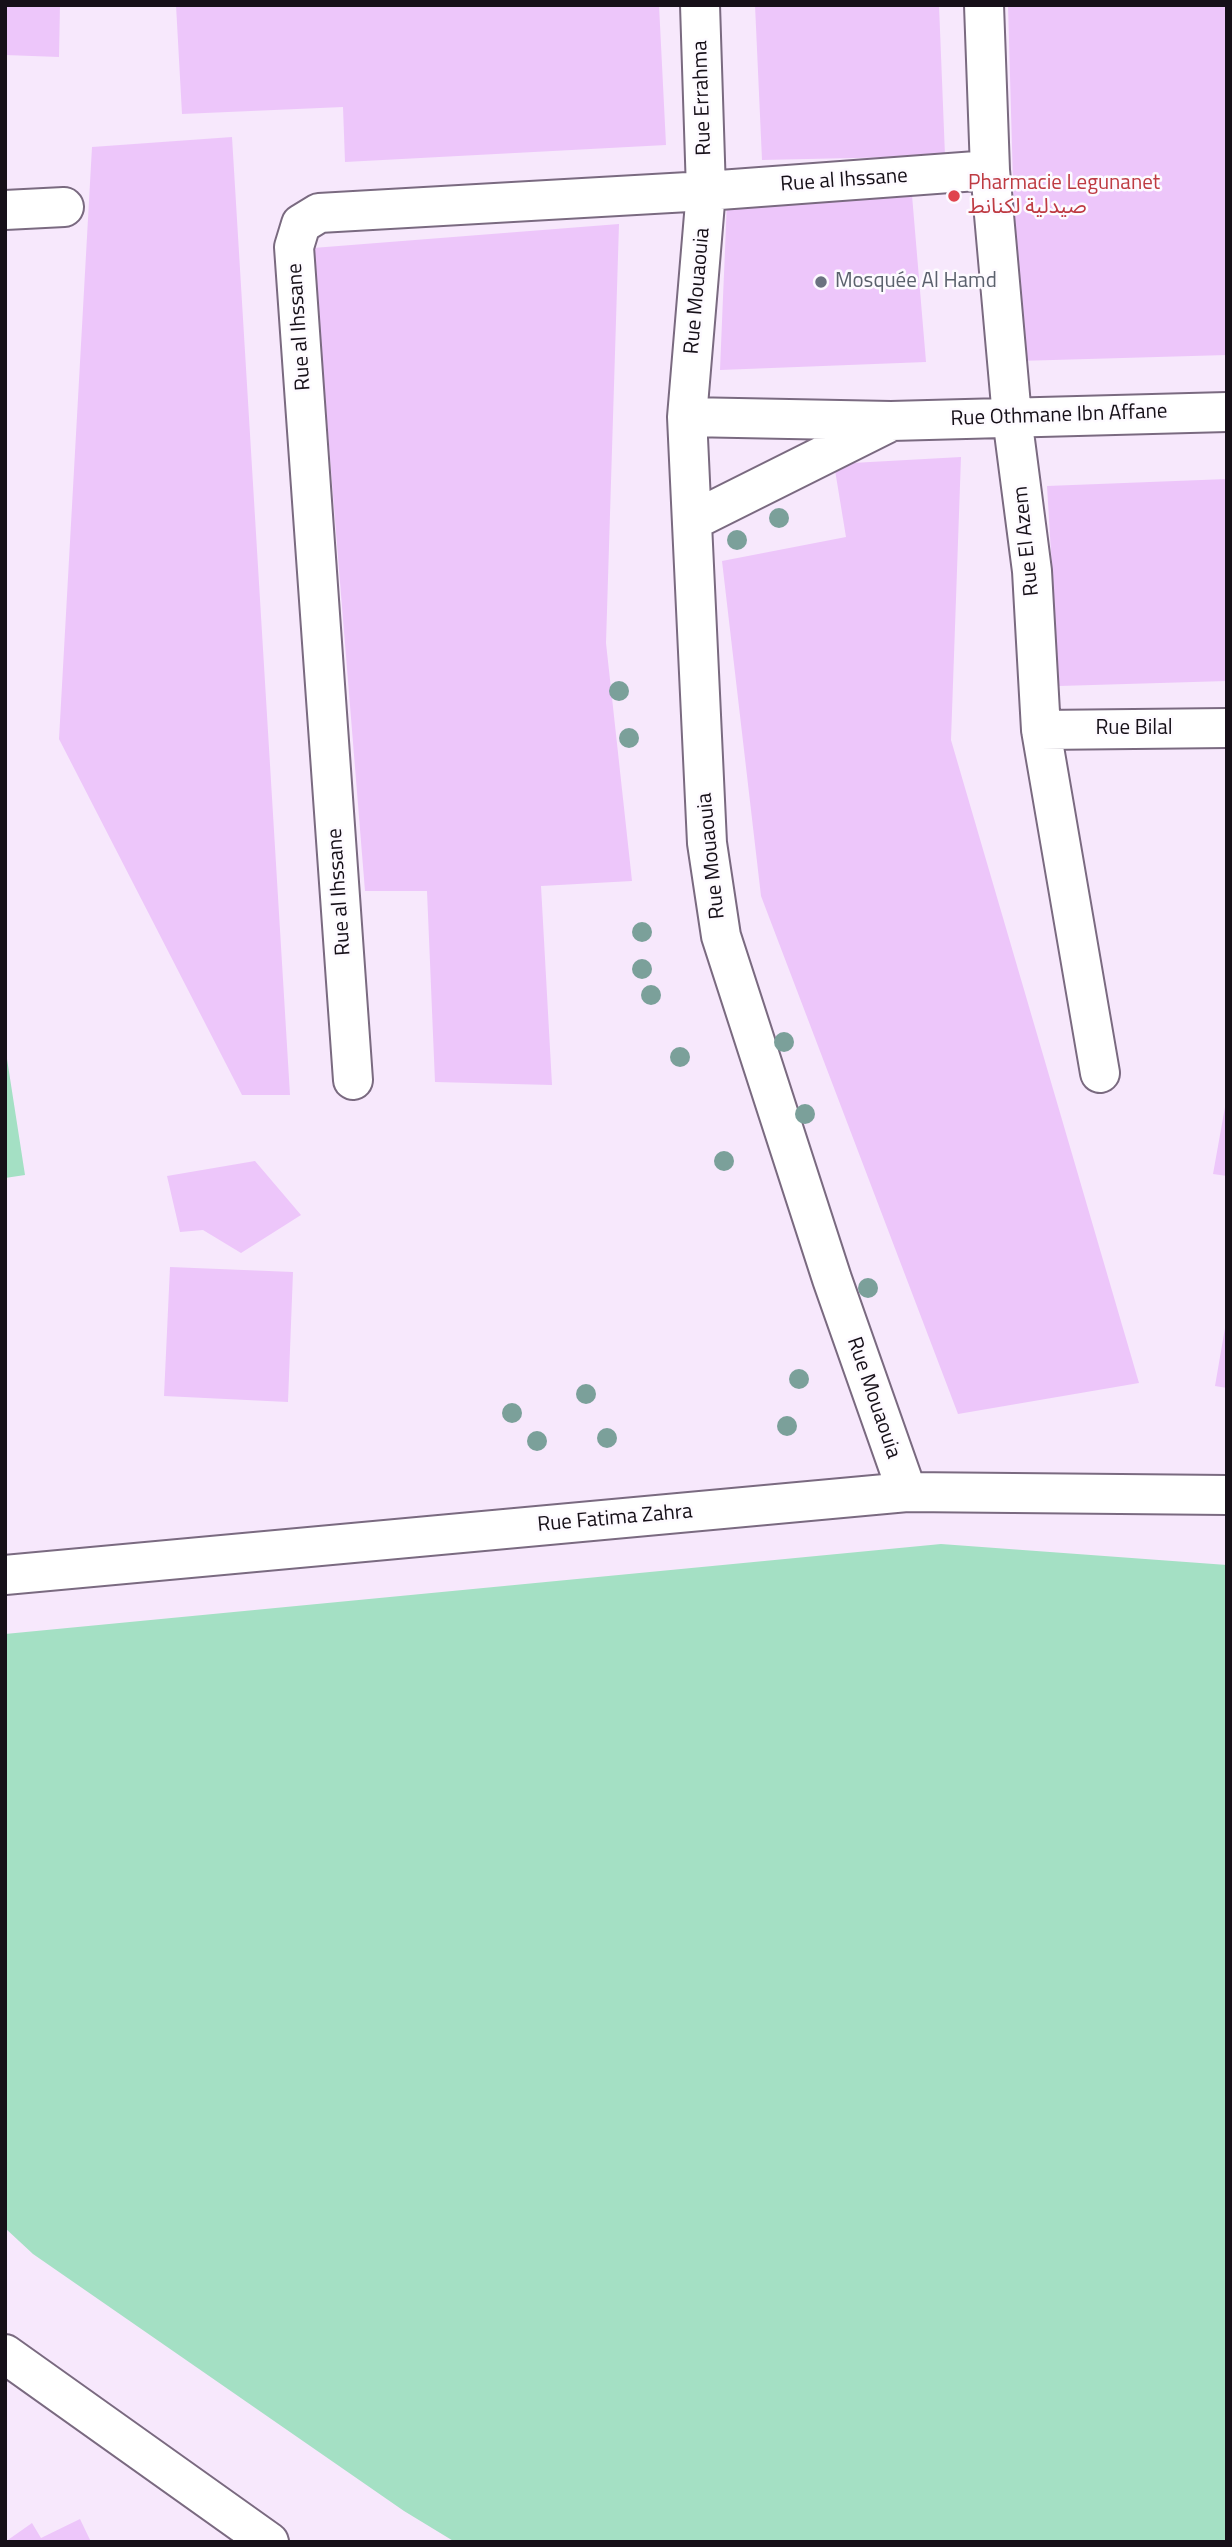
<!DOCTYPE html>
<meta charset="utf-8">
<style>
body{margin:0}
#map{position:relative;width:1232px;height:2547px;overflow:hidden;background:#f7e8fc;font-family:"Titillium Web",sans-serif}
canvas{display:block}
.frame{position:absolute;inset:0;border:7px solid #161018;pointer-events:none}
</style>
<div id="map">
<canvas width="1232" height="2547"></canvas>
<div class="frame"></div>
</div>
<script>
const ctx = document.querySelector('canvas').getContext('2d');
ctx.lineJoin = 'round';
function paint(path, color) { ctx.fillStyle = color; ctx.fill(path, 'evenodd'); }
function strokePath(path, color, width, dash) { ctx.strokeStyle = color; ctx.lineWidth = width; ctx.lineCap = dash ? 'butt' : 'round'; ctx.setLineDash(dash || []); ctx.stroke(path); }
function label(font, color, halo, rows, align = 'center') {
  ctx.font = font + ' "Titillium Web","Noto Sans Arabic",sans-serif'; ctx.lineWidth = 5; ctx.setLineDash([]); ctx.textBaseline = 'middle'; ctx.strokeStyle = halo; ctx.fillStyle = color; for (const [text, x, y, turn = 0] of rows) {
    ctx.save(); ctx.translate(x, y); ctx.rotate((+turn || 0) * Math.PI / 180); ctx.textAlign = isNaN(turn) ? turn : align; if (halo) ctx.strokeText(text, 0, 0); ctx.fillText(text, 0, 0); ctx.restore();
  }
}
paint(new Path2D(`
 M5,1046l20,129 -20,3z
 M941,1544l286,21v977h-772l-51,-31 -371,-257 -28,-26v-594z`), '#a4e0c4');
paint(new Path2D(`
 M5,5h55l-1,52 -54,-2z
 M176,5h483l7,140 -321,17 -2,-55 -161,7z
 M755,5h184l6,151 -183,4z
 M1008,5h219v350l-209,6z
 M232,137l58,958h-48l-183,-356 33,-592z
 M912,195l14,167 -206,8 7,-169z
 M619,224l-13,419 26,238 -91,5 11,199 -117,-3 -8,-191h-62l-52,-643z
 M961,457l-10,283 188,643 -181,31 -197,-518 -39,-335 124,-24 -12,-73z
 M1227,479v202l-168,5 -12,-200z
 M1225,1107l2,1v68l-14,-2z
 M255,1161l46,54 -60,38 -38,-23 -23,2 -13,-56z
 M170,1267l123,5 -5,130 -124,-6z
 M1225,1328h2v60l-12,-2z
 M80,2519l11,23h-86l27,-19 9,15z`), '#edc6fa');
const minor = new Path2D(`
 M700,5l6,186 -19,226 20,426 14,93 111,343 75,213
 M984,5l6,165 22,247 20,154 9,159 59,343
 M5,210l59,-3
 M687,417l204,4 336,-9
 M692,521l194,-97
 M1041,730l186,-2
 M353,1080l-59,-833 7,-23 18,-11 387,-22 284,-21
 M5,1575l902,-83 320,3
 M5,2354l264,188`);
strokePath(minor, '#7a6a80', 42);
strokePath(minor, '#fff', 38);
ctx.fillStyle = '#7ba09a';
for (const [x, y] of [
 [779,518],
 [737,540],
 [619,691],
 [629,738],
 [642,932],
 [642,969],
 [651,995],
 [784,1042],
 [680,1057],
 [805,1114],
 [724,1161],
 [868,1288],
 [799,1379],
 [586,1394],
 [512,1413],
 [787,1426],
 [607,1438],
 [537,1441]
]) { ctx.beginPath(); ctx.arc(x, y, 10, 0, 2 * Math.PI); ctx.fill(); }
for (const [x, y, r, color] of [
 [954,196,7,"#e0444e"],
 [821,282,7,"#6b7280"]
]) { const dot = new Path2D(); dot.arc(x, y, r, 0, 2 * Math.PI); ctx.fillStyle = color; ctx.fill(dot); strokePath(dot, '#fdfaff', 2.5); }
label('21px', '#161018', '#fdfaff', [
 ["Rue Errahma",703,98,-92],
 ["Rue al Ihssane",844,181,-4],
 ["Rue Mouaouia",698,291,-85],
 ["Rue al Ihssane",300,327,-94],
 ["Rue Othmane Ibn Affane",1059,416,-2],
 ["Rue El Azem",1027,541,-96],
 ["Rue Bilal",1134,729],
 ["Rue Mouaouia",712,856,-96],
 ["Rue al Ihssane",340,892,-94],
 ["Rue Mouaouia",873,1398,71],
 ["Rue Fatima Zahra",615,1519,-5]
]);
label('21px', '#be3a42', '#fdfaff', [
 ["Pharmacie Legunanet",968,184],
 ["صيدلية لكنانط",968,208]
], 'left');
label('21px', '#5b616d', '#fdfaff', [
 ["Mosquée Al Hamd",835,282]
], 'left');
</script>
